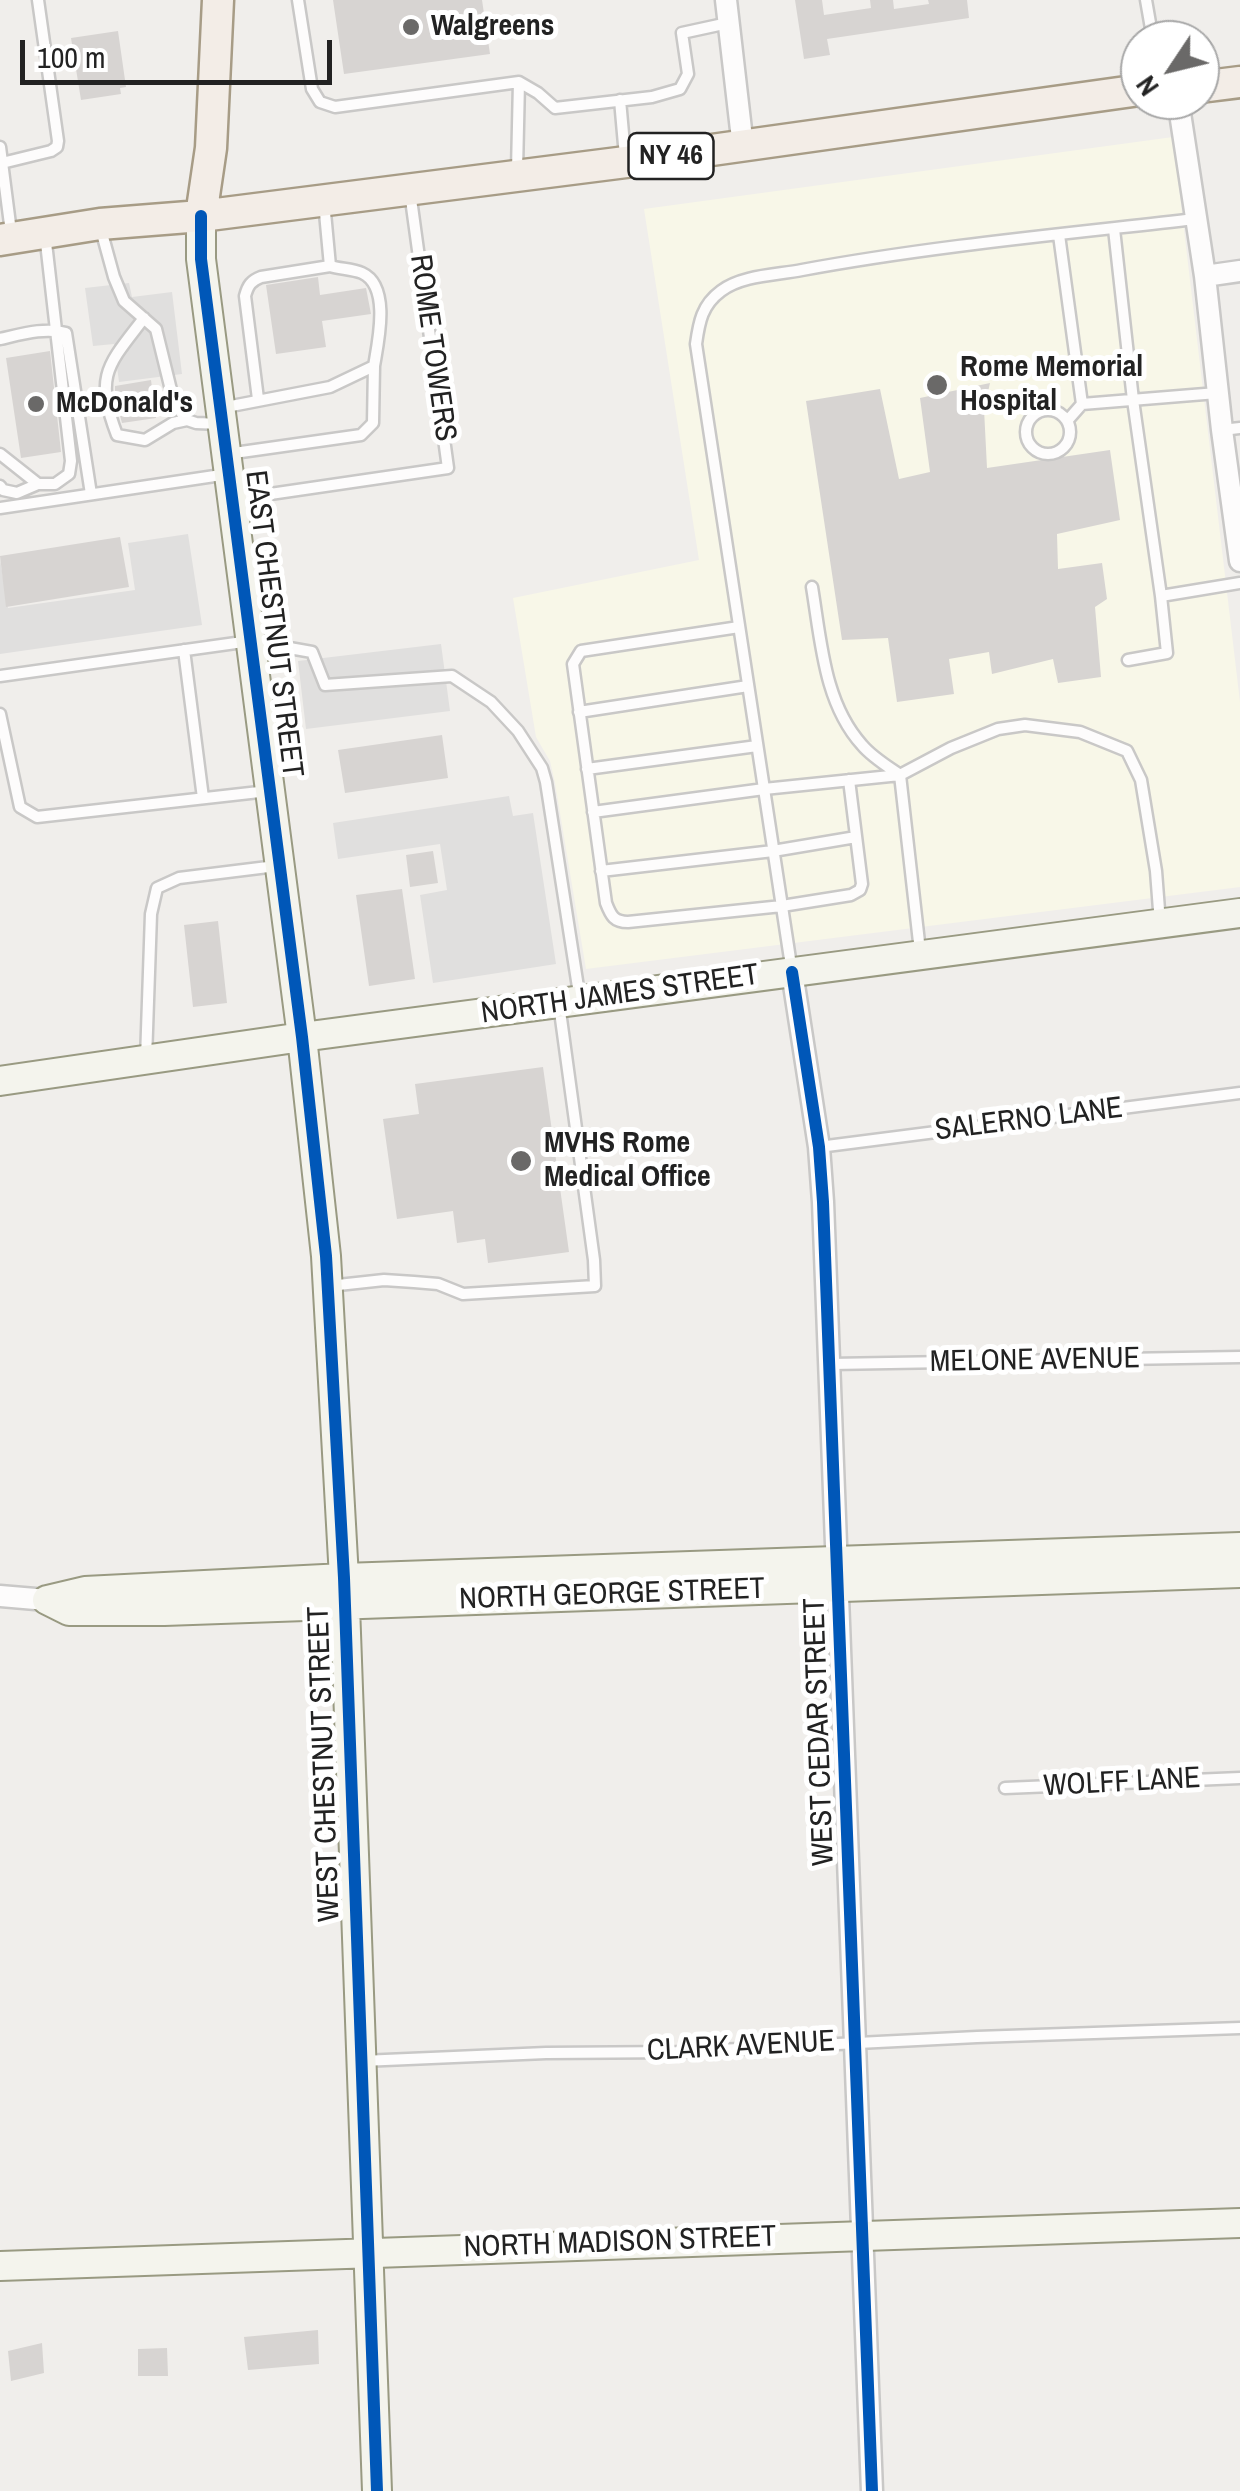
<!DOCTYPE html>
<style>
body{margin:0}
#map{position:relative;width:1240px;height:2491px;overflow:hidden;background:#f0eeeb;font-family:"Archivo Narrow",sans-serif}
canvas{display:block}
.north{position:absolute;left:1120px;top:20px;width:100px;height:100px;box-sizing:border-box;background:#fff;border:2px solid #a7a7a7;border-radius:50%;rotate:235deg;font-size:28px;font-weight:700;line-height:40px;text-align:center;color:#222}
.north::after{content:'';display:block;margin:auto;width:35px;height:45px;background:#6a6968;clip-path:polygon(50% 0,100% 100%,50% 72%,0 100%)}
.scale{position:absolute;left:20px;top:40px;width:312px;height:45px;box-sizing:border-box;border:5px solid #222;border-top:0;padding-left:12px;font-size:30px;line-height:35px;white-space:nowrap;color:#222;-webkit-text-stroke:8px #fff;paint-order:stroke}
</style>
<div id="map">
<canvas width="1240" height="2491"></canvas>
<div class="north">N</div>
<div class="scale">100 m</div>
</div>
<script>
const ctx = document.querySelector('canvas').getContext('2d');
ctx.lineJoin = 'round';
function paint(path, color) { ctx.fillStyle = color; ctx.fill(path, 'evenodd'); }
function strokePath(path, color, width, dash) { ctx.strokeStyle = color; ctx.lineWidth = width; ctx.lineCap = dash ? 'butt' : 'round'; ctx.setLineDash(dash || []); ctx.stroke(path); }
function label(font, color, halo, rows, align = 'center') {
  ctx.font = font + ' "Archivo Narrow",sans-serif'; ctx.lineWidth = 10; ctx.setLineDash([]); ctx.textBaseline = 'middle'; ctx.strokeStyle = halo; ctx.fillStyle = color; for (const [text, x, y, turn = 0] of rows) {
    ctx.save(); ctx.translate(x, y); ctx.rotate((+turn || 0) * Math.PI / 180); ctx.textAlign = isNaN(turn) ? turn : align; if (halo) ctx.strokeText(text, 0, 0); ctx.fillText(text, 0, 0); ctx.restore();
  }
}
paint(new Path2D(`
 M1173,137l67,565v185l-654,82 -31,-186 -5,-22 -14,-24 -23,-139 186,-38 -55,-351z`), '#f8f7e8');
paint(new Path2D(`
 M129,283l3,14 40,-5 10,82 -63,8 -5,-38 -21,2 -8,-58z
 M188,534l14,91 -202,29v-95l8,49 127,-18 -7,-47z
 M441,644l9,67 -144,18 -8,-68z
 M509,796l4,20 20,-3 23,151 -123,19 -13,-88 27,-5 -7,-46 -102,15 -5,-36z`), '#e0dfde');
paint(new Path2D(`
 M333,0h149l8,54 -146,20z
 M795,0h27l2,15 47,-7 -1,-8h23l1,9 35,-5 -1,-4h39l2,18 -142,21 3,16 -26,4z
 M118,31l8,56 -6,1 1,6 -40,6 -10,-62z
 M318,277l2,18 46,-7 5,26 -49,7 4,26 -50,7 -10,-69z
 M50,351l11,101 -40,6 -15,-100z
 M151,380l5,38 -34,5 -7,-26v-11z
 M990,383l-6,26 3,59 123,-18 10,70 -63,14 1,35 44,-6 5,36 -12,8 6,70 -43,6 -5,-24 -61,15 -3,-22 -40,7 5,35 -57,8 -9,-64 -46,2 -36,-239 74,-12 19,90 31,-7 -10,-74z
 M120,537l9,50 -123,20 -6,-51z
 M442,735l6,43 -103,15 -7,-43z
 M433,851l5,32 -28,4 -4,-32z
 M402,889l13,90 -46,7 -13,-91z
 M218,921l9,82 -34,4 -9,-82z
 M543,1067l26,185 -81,11 -3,-24 -28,4 -4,-32 -56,8 -14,-100 36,-5 -4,-30z
 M318,2330l1,34 -71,6 -4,-33z
 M42,2343l2,30 -33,8 -3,-30z
 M167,2348l1,28h-30v-27z`), '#d7d4d2');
const lane = new Path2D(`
 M298,0l14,89 8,13 15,5 184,-25 19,11 17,15 97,-11 28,-8 8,-15 -6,-41 46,-10
 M1146,0l7,40
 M620,100l5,56
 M0,147l11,85
 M2,163l49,-12 6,-4 1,-6 -20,-141
 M517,170l2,-88
 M100,226l14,51 10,24 32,28 16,65 8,17 7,9 9,3 25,1
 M1114,229l19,171 28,196 6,57 -39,7
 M1059,235l23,169
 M144,318c-36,47 -50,57 -27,117l28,5 28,-17 14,-3
 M0,339c22,-5 45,-12 66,-6l25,161
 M258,399l-13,-103c3,-11 6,-15 16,-19l69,-11
 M221,408l109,-21 44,-21c4,-24 17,-80 -12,-93 -9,-4 -22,-4 -32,-7l-6,-64
 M1026 432a22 22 0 1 1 44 0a22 22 0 1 1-44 0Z
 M1067,421l15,-17 135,-11
 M1222,430l18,-2
 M0,454l38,30h17l14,-10 2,-13 -26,-227
 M227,454l134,-19 12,-12 1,-57
 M0,486l3,4 14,3 21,-9
 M236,499l212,-31 -38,-276
 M0,508l228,-34
 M812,587c9,54 12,116 50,158 10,12 25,21 38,30l20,176
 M1161,596l79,-13
 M739,627l-158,24 -8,13 33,239c5,13 8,19 22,19l154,-16 69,-11 9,-5 2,-6 -13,-104
 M184,650l19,148
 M0,676l250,-35 62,11 13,33 127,-9 39,26 27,29 24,37 4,14 34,218
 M579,712l169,-26
 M0,714l20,93 17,10 231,-26
 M587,769l170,-23
 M593,812l171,-23 136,-14 51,-27 47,-19 27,-4 55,7 47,19 14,29 15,91 4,52
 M601,871l172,-20 83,-14
 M792,972l-96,-628c3,-22 6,-39 25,-53 21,-16 56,-16 81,-21 130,-24 262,-36 393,-51
 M146,1059l5,-145 6,-26 22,-10 97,-12
 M819,1147l421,-54
 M329,1286l55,-6 30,2 24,2 25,10 132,-8 -1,-26 -35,-256
 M831,1364l409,-7
 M1005,1788l235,-10
 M362,2061l184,-8 133,-1 298,-15 263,-9`);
const street = new Path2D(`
 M726,0l17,147
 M1178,100l27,176 17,154 18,131
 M1205,276l35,-5
 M792,972l27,175 4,55c20,429 33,859 49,1289
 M0,1596l47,4`);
const secondary = new Path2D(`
 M201,216v43l101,778 24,219 18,322 33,913
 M0,1081l302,-44 938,-124
 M47,1600l22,11h95l1076,-38
 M47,1600l38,-9 259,-13 896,-31
 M0,2266l1240,-43`);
const primary = new Path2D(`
 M1200,87l40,-5
 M201,216l10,-68 7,-148
 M0,240l100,-16 101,-8 425,-54 514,-72`);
strokePath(lane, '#c9c8c7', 15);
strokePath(street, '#c9c8c7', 25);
strokePath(secondary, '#999a82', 32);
strokePath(primary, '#a79c86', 35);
strokePath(lane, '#fdfcfc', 10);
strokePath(street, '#fdfcfc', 20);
strokePath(secondary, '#f4f4ed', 28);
strokePath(primary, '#f3ede7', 30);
strokePath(new Path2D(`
 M201,216v43l101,778 24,219 18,322 33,913
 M792,972l27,175 4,55c20,429 33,859 49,1289`), '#0057b8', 12);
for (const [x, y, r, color] of [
 [411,27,10,"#6a6968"],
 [937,385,12,"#6a6968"],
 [36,404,10,"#6a6968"],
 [521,1161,12,"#6a6968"]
]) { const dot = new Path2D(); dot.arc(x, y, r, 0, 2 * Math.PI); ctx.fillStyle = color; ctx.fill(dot); strokePath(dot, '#fff', 4); }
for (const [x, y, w] of [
 [671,156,85]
]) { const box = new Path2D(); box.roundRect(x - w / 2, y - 23, w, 46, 8); ctx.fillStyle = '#fff'; ctx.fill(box); strokePath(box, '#222', 2.5); }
label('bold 28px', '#222', null, [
 ["NY 46",671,156]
]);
label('bold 30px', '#222', '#fff', [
 ["Walgreens",431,27],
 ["Rome Memorial",960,368],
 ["Hospital",960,402],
 ["McDonald's",56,404],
 ["MVHS Rome",544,1144],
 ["Medical Office",544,1178]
], 'left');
label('30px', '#222', '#fff', [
 ["ROME TOWERS",432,348,82],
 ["EAST CHESTNUT STREET",273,624,83],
 ["NORTH JAMES STREET",620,995,-8],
 ["SALERNO LANE",1029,1120,-7],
 ["MELONE AVENUE",1035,1361,-1],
 ["NORTH GEORGE STREET",612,1595,-2],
 ["WEST CEDAR STREET",820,1732,-92],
 ["WEST CHESTNUT STREET",325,1764,-92],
 ["WOLFF LANE",1122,1783,-3],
 ["CLARK AVENUE",741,2047,-3],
 ["NORTH MADISON STREET",620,2243,-2]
]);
</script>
